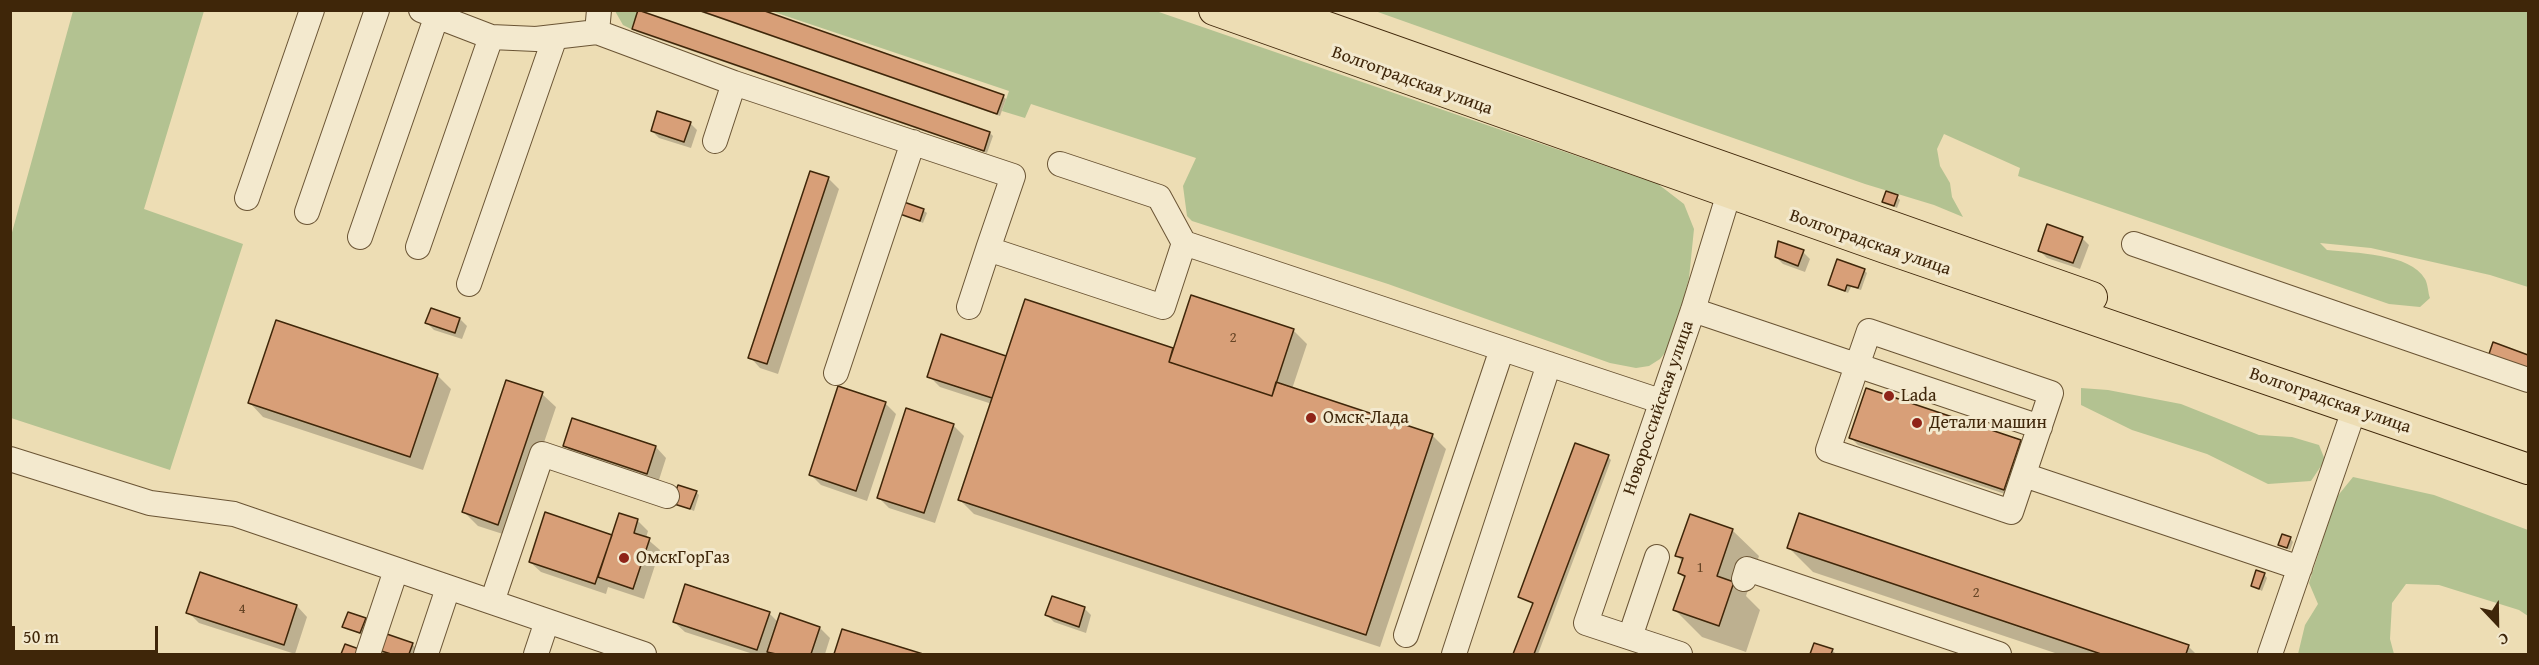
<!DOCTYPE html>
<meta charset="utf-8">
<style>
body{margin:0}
#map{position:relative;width:2539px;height:665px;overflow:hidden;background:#edddb4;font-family:"Gentium Book Plus",serif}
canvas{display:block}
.frame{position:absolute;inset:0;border:12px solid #3f2609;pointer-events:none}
.north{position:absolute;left:2467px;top:593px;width:60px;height:60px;-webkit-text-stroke:4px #f3e9ce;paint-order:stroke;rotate:158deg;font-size:16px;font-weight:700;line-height:24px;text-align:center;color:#3f2609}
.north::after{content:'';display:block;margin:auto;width:21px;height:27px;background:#3f2609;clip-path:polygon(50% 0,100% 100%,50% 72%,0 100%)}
.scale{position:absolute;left:12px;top:626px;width:146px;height:27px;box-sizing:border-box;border:3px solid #3f2609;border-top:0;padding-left:8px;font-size:18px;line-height:21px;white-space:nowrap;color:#3f2609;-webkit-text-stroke:4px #f3e9ce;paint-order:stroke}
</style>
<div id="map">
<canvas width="2539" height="665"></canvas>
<div class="frame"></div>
<div class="north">С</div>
<div class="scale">50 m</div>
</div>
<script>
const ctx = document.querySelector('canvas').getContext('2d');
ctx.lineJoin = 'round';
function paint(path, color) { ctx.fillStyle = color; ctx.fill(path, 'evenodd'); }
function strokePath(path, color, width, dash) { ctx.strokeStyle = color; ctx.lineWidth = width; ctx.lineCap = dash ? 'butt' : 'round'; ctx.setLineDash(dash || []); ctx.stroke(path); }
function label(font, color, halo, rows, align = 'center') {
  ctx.font = font + ' "Gentium Book Plus",serif'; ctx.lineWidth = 6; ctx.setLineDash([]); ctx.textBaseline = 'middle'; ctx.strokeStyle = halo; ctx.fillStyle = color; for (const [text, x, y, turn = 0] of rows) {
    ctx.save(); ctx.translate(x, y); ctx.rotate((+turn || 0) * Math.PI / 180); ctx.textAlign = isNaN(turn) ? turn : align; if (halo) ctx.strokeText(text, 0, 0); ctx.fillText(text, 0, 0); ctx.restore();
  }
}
paint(new Path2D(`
 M73,11h131l-60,198 99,35 -73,226 -159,-52v-182z
 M615,11h23l-7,18 -8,-4z
 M771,11h385l502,173 26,20 10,25 -5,49 -12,46 -8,24 -9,11 -11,7 -13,2 -26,-5 -222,-79 -196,-63 -5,-5 -4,-30 13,-28 -165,-54 -6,14 -23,-7 7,-20z
 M1375,11h1153v276l-38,-12 -119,-27 -51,-5 7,7c26,3 84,3 98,29 3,5 3,14 5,19l-10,9 -31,-3 -371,-128 2,-8 -76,-34 -7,15 3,17 10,17 2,14 11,20 -29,-12 -69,-21 -169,-59z
 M2081,388l27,2 73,14 78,31 33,2 27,8 6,15 -14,21 -43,3 -61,-30 -75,-24 -51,-25z
 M2353,477l81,18 94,35v86l-9,-6 -80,-25 -33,-1 -14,19 -2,36 4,15h-96l7,-29 13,-21 -9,-21 27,-85z`), '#b3c291');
paint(new Path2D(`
 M695,10h62l246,86 3,3 -6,17z
 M633,29l357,104 3,3 -6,17 -350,-121z
 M690,123l7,7 -6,18 -32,-10 -7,-7z
 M828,178l11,11 -61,185 -18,-6 -10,-11z
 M1897,197l3,3 -3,8 -13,-6z
 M923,210l4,3 -4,10 -24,-11z
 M2082,238l7,7 -9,24 -33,-11 -7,-7z
 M1803,252l7,7 -5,13 -22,-8 -7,-7z
 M1864,270l3,3 -6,17 -10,-3 -3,6 -19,-8z
 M1026,301l148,49 119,-20 14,14 -15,45 140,46 14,14 -66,198 -406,-133 -14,-14 32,-96 -52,-17 -11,-11 76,-19 2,1z
 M432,310l28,9 7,7 -5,13 -28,-9 -7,-7z
 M437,375l14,14 -28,81 -160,-53 -13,-14z
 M542,394l14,13 -44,130 -34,-11 -14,-14z
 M885,403l11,11 -29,87 -46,-16 -10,-10z
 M953,425l11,11 -29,87 -46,-15 -11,-11z
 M1851,438l169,3 7,7 -16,48 -153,-51z
 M565,445l91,2 10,11 -8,25 -83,-27z
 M1608,457l3,3 -73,194h-23l19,-50 -15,-8z
 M696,492l3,3 -5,16 -21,-9z
 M620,515l18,6 10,10 -2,7 14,12 -16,49 -36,-12 -2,7 -65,-22 -11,-10 83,-25z
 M1732,530l27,26 -13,40 14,14 -14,42 -44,-15 -27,-27 11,-31 -7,-6 4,-11 -6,-6z
 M2290,538l3,4 -3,8 -10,-5z
 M1789,548l399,98 8,8h-138l-245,-82z
 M201,574l96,32 10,11 -12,37 -96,-31 -11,-11z
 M2264,574l3,4 -5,13 -9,-5z
 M1084,608l7,7 -5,18 -32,-11 -7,-7z
 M769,613l9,9 42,6 10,10 -5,16h-53l-2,-2 -1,2h-16l-68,-22 -11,-10z
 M365,619l3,3 -4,14 -20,-9z
 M843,631l75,23h-82z
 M412,644l7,7 -1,3h-35l-6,-5z
 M1815,644l17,6 4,4h-25z`), '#0003');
const building = new Path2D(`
 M638,10l352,122 -6,19 -352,-122z
 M698,10h64l242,85 -7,19z
 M657,111l34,11 -7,20 -33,-11z
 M810,171l19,6 -62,187 -19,-6z
 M1886,191l12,4 -4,11 -12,-4z
 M901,201l23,8 -4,12 -23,-8z
 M2047,224l36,13 -10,26 -35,-12z
 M1778,241l26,9 -6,16 -23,-9z
 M1837,259l28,10 -7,19 -11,-3 -2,6 -17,-6z
 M1191,295l103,34 -22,67 -103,-34z
 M1025,299l148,49 -4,14 103,34 4,-14 157,52 -67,201 -408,-135z
 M431,308l29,10 -5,15 -30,-10z
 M276,320l162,54 -28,83 -162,-54z
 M941,334l65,22 -14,42 -65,-21z
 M2493,342l35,13v19l-41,-14z
 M506,380l37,12 -45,133 -36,-13z
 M838,386l48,16 -30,89 -47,-16z
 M1866,388l155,52 -17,50 -155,-52z
 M906,408l48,16 -30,89 -47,-15z
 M572,418l84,28 -9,28 -84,-28z
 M1575,443l34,12 -75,199h-21l20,-51 -15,-6z
 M678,485l19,6 -7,18 -19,-6z
 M545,512l67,23 -17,49 -66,-22z
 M619,513l19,6 -4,14 16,5 -17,51 -35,-12z
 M1799,513l390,132 -3,9h-85l-314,-106z
 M1690,514l43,15 -16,47 17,6 -15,44 -46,-16 12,-34 -7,-3 5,-15 -8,-2z
 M2282,534l9,3 -4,11 -9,-3z
 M2256,570l9,3 -6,16 -8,-3z
 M200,572l97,33 -13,40 -98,-32z
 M685,584l85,28 -13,38 -84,-28z
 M1052,596l33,11 -6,20 -34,-12z
 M348,612l18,6 -6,15 -18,-6z
 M780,613l40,14 -9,27h-35l-9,-2z
 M842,629l81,25h-89z
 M381,632l32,11 -4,11h-18l-16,-5z
 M1814,643l19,6 -2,5h-21z
 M345,644l14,5 -2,5h-16z`);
paint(building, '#d89f78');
strokePath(building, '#3f2609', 1.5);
const minor = new Path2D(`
 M421,10l70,27 45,2 61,-7 137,51 279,93 -25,73 175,58 21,-64 476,158
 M597,32l2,-22
 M715,141l19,-58
 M1060,164l99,33 25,46
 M247,198l65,-188
 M307,212l70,-202
 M360,237l76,-219
 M2134,244l394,136
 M418,247l73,-210
 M469,284l86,-247
 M969,307l19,-58
 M1693,310l347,117
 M1869,331l182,62 -40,119 -183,-62z
 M836,373l77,-231
 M10,459l140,44 84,11 410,140
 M2024,475l276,93
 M1744,579l3,-10 252,85
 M492,602l50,-148 125,42
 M1406,635l96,-286
 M1630,637l27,-80
 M368,654l28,-84
 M426,654l22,-66
 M536,654l11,-33
 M1454,654l95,-290
 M1680,654l-94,-31 107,-313 36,-117
 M2270,654l84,-244`);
const major = new Path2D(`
 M1214,10l671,238 643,221
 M1279,10l813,287`);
strokePath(minor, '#6a5434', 26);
strokePath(major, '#3f2609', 32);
strokePath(minor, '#f3e9ce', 24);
strokePath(major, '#edddb4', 30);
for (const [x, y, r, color] of [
 [1889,396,6,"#8f2418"],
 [1311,418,6,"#8f2418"],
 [1917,423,6,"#8f2418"],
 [624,558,6,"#8f2418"]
]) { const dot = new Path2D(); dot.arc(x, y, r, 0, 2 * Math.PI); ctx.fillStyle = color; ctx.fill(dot); strokePath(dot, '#f3e9ce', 2); }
label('15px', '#654425', null, [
 ["2",1233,338],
 ["1",1700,568],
 ["2",1976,593],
 ["4",242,609]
]);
label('18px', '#3f2609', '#f3e9ce', [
 ["Волгоградская улица",1412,81,20],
 ["Волгоградская улица",1870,243,19],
 ["Волгоградская улица",2330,401,19],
 ["Новороссийская улица",1659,408,-71]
]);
label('18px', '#3f2609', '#f3e9ce', [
 ["Lada",1901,396],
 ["Омск-Лада",1323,418],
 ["Детали машин",1929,423],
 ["ОмскГорГаз",636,558]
], 'left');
</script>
